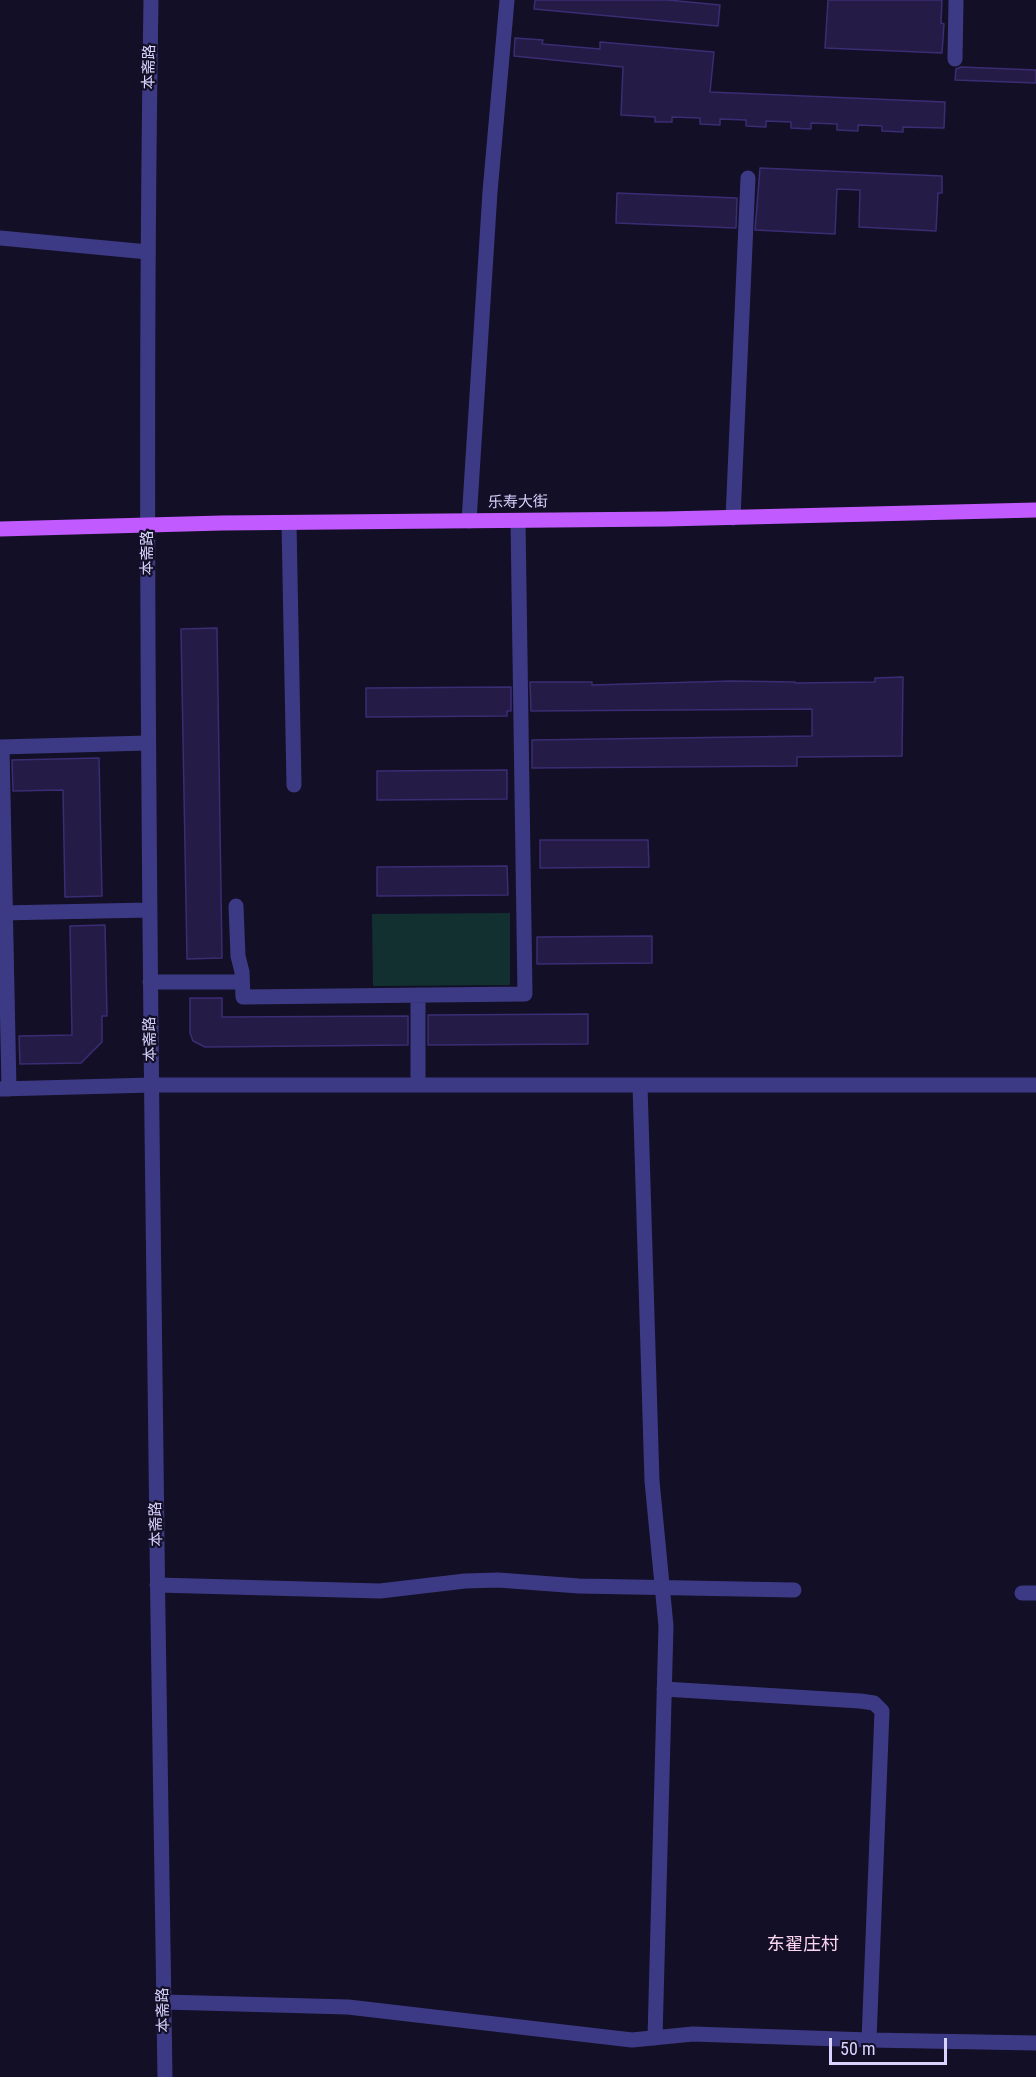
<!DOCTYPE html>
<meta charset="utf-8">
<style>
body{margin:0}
#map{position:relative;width:1036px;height:2077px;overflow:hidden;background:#130f26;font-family:"Roboto Condensed",sans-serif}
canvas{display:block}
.scale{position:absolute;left:829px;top:2038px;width:118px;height:27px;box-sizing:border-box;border:3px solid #d9d4ff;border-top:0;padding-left:8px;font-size:18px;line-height:21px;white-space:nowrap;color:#d9d4ff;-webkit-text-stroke:4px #130f26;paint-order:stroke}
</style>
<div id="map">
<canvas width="1036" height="2077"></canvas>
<div class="scale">50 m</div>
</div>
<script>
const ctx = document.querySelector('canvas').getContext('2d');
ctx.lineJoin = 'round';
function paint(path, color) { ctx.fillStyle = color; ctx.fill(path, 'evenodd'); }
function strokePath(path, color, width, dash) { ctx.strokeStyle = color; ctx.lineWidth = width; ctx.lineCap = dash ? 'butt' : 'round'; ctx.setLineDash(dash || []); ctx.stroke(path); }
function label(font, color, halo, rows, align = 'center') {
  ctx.font = font + ' "Roboto Condensed","Noto Sans SC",sans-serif'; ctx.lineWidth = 4.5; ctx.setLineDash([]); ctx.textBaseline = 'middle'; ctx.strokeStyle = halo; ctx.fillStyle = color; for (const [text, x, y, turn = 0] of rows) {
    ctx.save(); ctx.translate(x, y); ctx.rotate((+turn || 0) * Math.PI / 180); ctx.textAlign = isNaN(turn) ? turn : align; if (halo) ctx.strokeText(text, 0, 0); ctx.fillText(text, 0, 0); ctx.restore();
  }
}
paint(new Path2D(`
 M510,913v72l-137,1 -1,-72z`), '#12302f');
const building = new Path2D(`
 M535,0h133l52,5 -2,21 -184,-17z
 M828,0h114l-1,23 3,1 -2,29 -117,-5z
 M515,38l28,2 -1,4 58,5v-7l114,10 -4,40 235,10 -1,26 -41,-1v5l-21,-1v-5l-24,-1v6l-21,-1v-6l-26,-1v6l-20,-1v-6l-25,-1v6l-20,-1v-6l-26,-1v6l-20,-1v-6l-28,-1v5h-17v-5l-34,-2 2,-48 -109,-11z
 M961,67l75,3v13l-81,-3 1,-11z
 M760,168l182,8v17h-4l-2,38 -77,-4 1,-37 -23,-1 -2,45 -80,-4z
 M617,193l120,5 -1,30 -120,-5z
 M217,628l5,330 -35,1 -6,-330z
 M903,677l-1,79 -105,1v9l-265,2v-28l280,-4v-27l-281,2 -1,-29h62v3l139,-4 64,1v1l80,-1v-4z
 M511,687v24h-4v5l-141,1v-29z
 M99,758l3,138 -37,1 -2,-107 -50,1 -1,-31z
 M507,770v29l-130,1v-29z
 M540,840h108l1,27 -109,1z
 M507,866l1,29 -131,1v-29z
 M105,925l2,91h-5v26l-21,21 -61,1 -1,-28 53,-1 -2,-109z
 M652,936v27l-115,1v-27z
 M190,998h32v19l186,-1v29l-203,2 -12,-6 -3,-8z
 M588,1014v30l-160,1v-30z`);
paint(building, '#241b47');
strokePath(building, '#3b2d73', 1.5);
strokePath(new Path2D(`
 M151,0c-6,376 -3,752 1,1127 4,317 7,633 13,950
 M955,59l1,-59
 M0,238l148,14
 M733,518l15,-340
 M469,521l21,-329 17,-192
 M289,523l5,262
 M0,747l148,-4
 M2,747l7,342
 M236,906l2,50 4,16 1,25 282,-3 -7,-473
 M0,913l150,-3
 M150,982h92
 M418,995v90
 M640,1085l12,396 14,145 -11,412
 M0,1089l152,-4h884
 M157,1585l223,6 85,-10 33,-1 81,6 215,4
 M1022,1593h14
 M664,1689l196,12 14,2 8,8 -13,329
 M164,2002l184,5 284,33 61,-6 176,6 167,3`), '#3d3a85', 15);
strokePath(new Path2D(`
 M0,529l222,-6 444,-4 370,-9`), '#c25bff', 15);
label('15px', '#d9d4ff', '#130f26', [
 ["本斋路",150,67,-89],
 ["乐寿大街",518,503,-1],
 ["本斋路",148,553,-90],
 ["本斋路",151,1039,-91],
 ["本斋路",157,1524,-91],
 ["本斋路",164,2010,-91]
]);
label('18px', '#ffd6f0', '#130f26', [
 ["东翟庄村",803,1945]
]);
</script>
